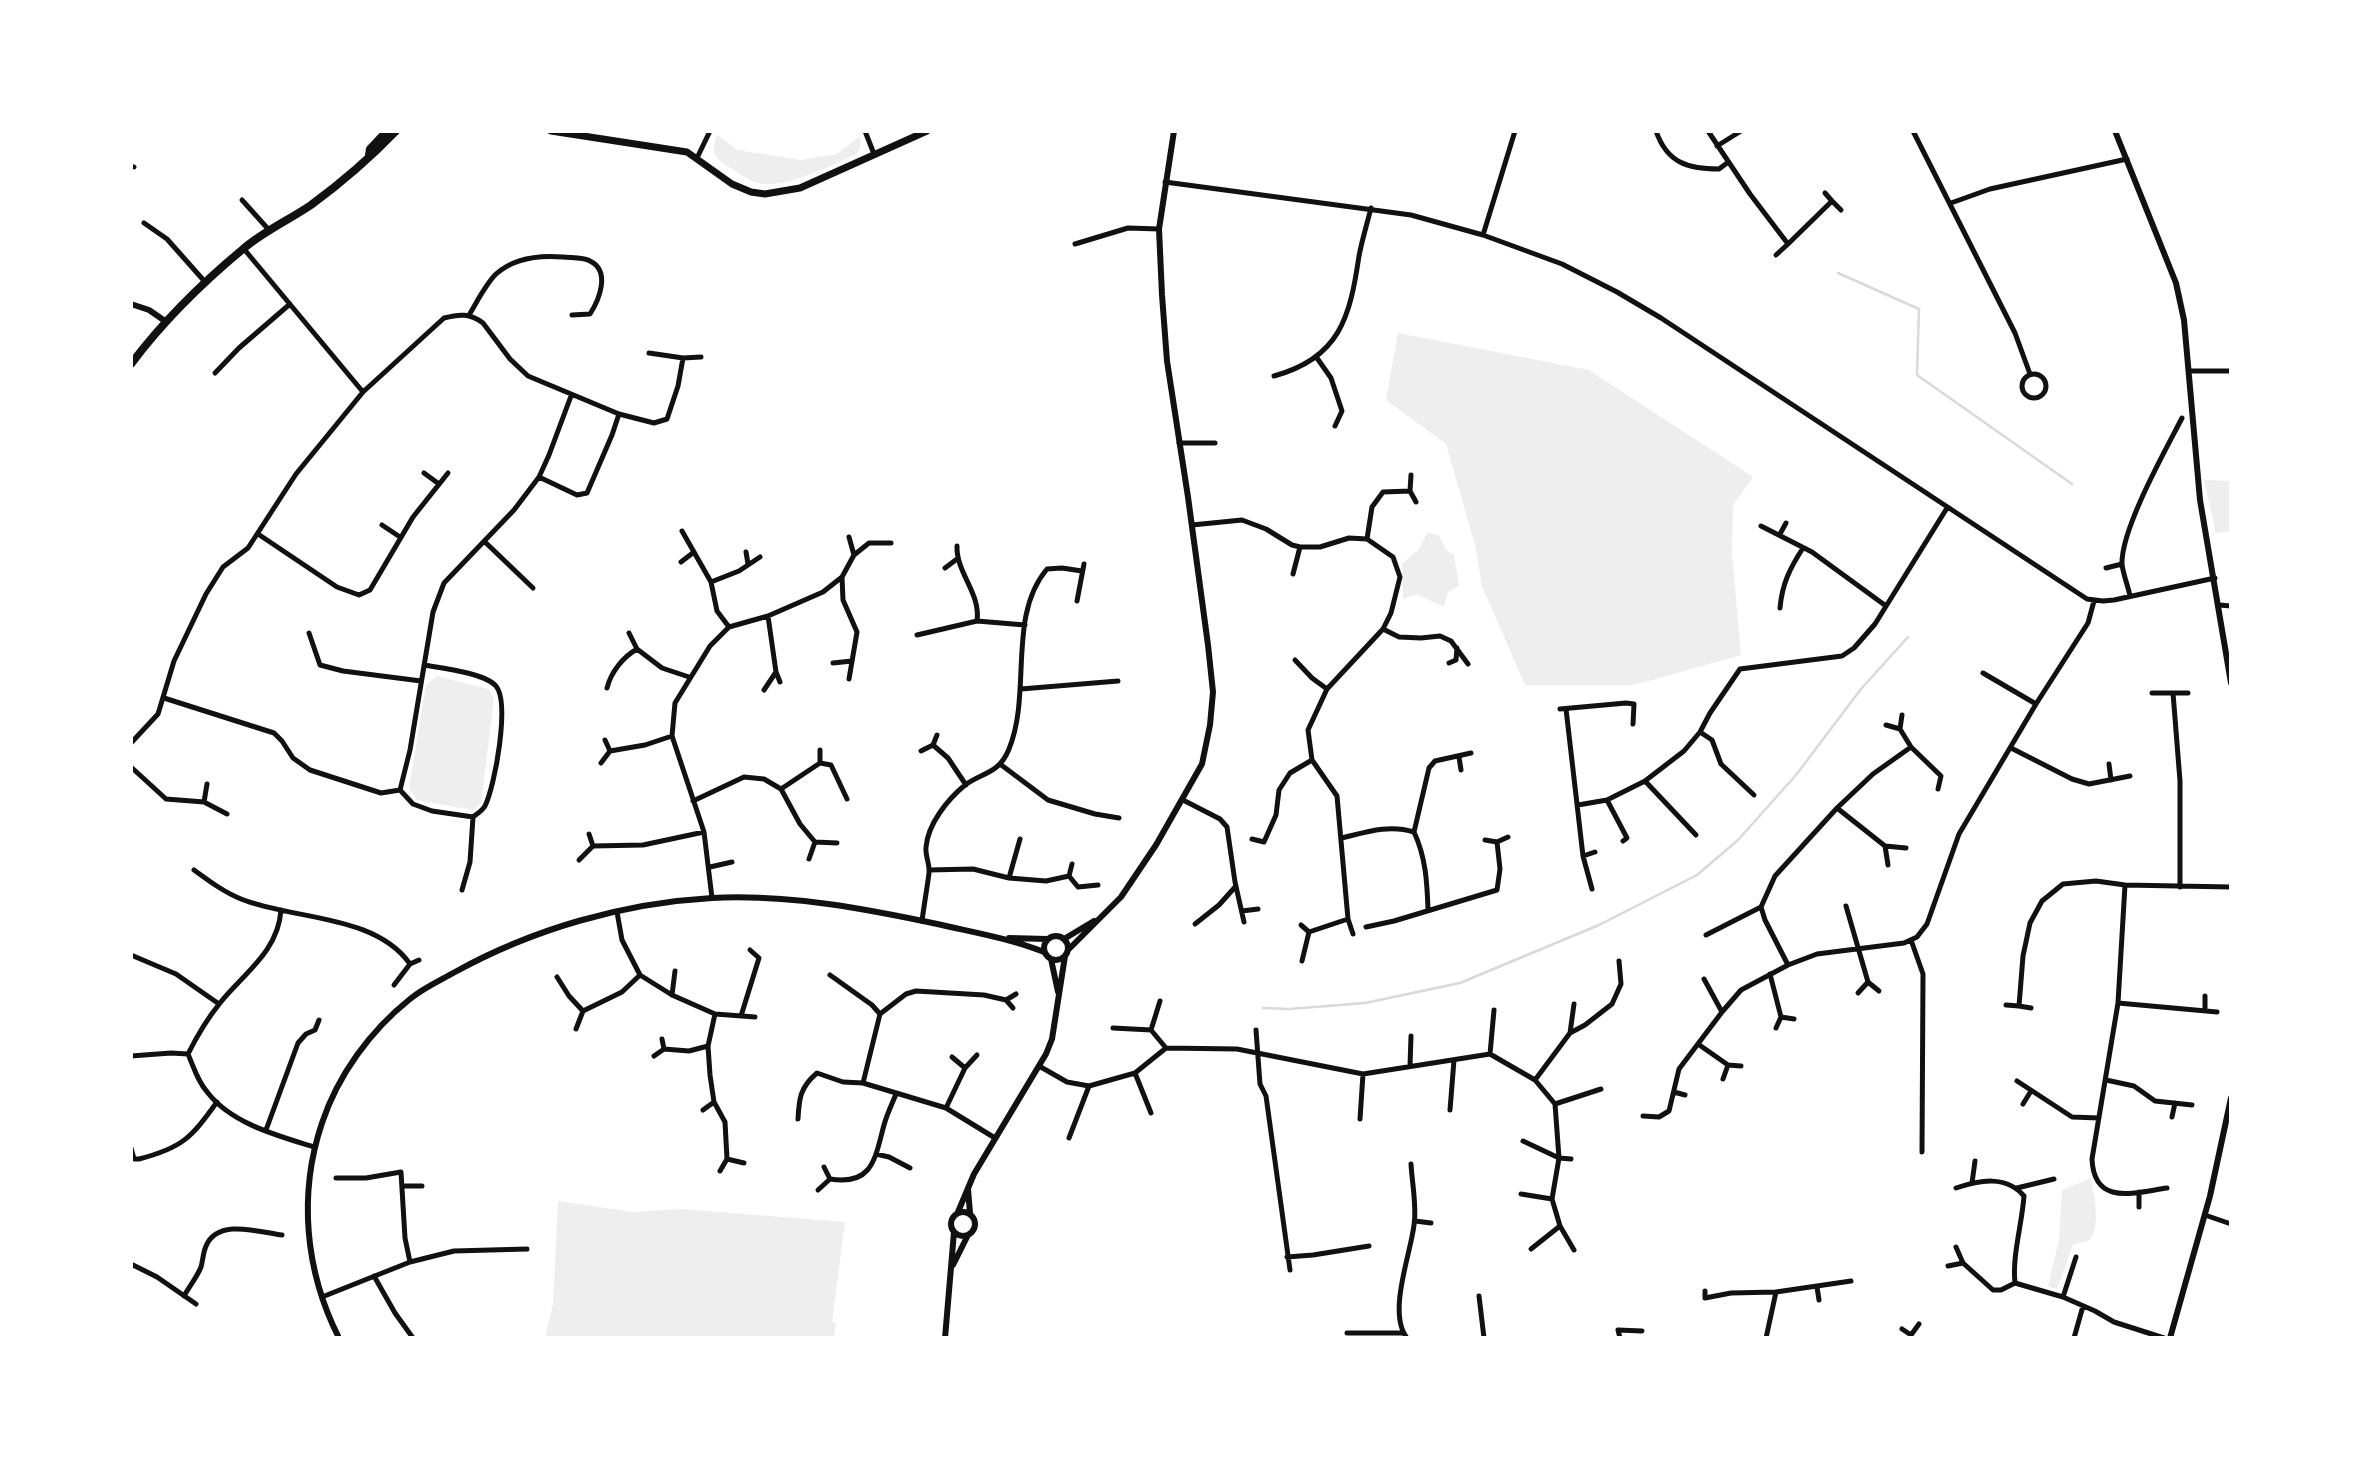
<!DOCTYPE html>
<style>
body{margin:0}
#map{position:relative;width:2362px;height:1469px;overflow:hidden;background:#fff;font-family:"DM Sans",sans-serif}
canvas{display:block}
.frame{position:absolute;inset:0;border:133px solid #fff;pointer-events:none}
</style>
<div id="map">
<canvas width="2362" height="1469"></canvas>
<div class="frame"></div>
</div>
<script>
const ctx = document.querySelector('canvas').getContext('2d');
ctx.lineJoin = 'round';
function paint(path, color) { ctx.fillStyle = color; ctx.fill(path, 'evenodd'); }
function strokePath(path, color, width, dash) { ctx.strokeStyle = color; ctx.lineWidth = width; ctx.lineCap = dash ? 'butt' : 'round'; ctx.setLineDash(dash || []); ctx.stroke(path); }
paint(new Path2D(`
 M717,134l20,16 64,10 36,-6 23,-18v12l-3,6c-27,11 -75,38 -103,28 -8,-3 -16,-10 -23,-14 -18,-11 -20,-14 -14,-34z
 M1398,333l191,37 164,107 -20,28 -1,48 9,102 -107,30h-109l-43,-99 -7,-41 -29,-101 -60,-44z
 M2204,480l27,1v50l-15,2z
 M1427,533l12,2 7,15 8,5 5,31 -11,6 -4,15 -27,-13 -14,5 -1,-35 17,-15z
 M437,676l52,13 5,10 -13,104 -8,7 -56,-10 -8,-12 17,-103z
 M2091,1178c3,21 10,43 -1,62l-17,5 -16,44 -9,-3 11,-46 3,-50z
 M558,1201l74,11 50,-3 163,13 -13,100 4,1 -2,15h-289l8,-34z`), '#eee');
strokePath(new Path2D(`
 M1838,273l81,36 -2,66 155,109
 M1263,1008l26,1 76,-6 95,-20 139,-58 98,-50 41,-35 58,-65 65,-86 47,-52`), '#d9d9d9', 2.5);
strokePath(new Path2D(`
 M865,131l9,23
 M1656,131c11,32 32,38 63,38l8,-6
 M1708,131l42,63 38,50 44,-43 -7,-8
 M1913,131l102,202 15,41
 M1717,146l24,-15
 M697,158l13,-27
 M131,166l3,1
 M1165,182l246,33 72,20 79,29 55,28 44,26 426,281 16,2 11,-1 101,-22
 M242,200l27,30
 M1832,201l9,9
 M1951,203l39,-14 137,-30
 M144,223l23,16 39,44
 M1483,235l32,-104
 M1075,244l53,-16 31,1
 M244,249l119,143
 M1776,255l12,-11
 M469,315c8,-13 16,-30 27,-41 19,-17 44,-19 67,-17 9,1 20,0 27,4 21,10 9,39 0,53l-18,1
 M683,358l18,-1
 M1317,358l14,20 11,33 -7,15
 M2189,371h42
 M215,373l24,-25 51,-44
 M2022 386a12 12 0 1 1 24 0a12 12 0 1 1-24 0Z
 M1274,376c66,-18 76,-59 85,-120 3,-16 8,-32 12,-48
 M619,414l35,9 13,-4 11,-33 5,-28 -34,-5
 M1179,443h36
 M424,473l15,11
 M1410,491l6,11
 M382,525l18,12
 M1192,525l50,-5 24,9 26,16 8,2h20l29,-9 18,1 26,18 7,20 -9,36 -8,16 -56,60 -19,41 4,30 25,36 11,123 -39,13 -7,29
 M1761,526l51,26 74,54
 M682,531l29,51 6,29 12,16
 M258,534l79,53 22,8 11,-5 43,-73 35,-44
 M1780,534l6,-11
 M1367,539l5,-32 11,-15 27,-1 1,-16
 M485,542l48,46
 M957,546c-1,27 24,47 20,75
 M746,552l2,12
 M854,555l15,-12h22
 M681,562l13,-10
 M945,568l12,-9
 M2106,568l16,-4
 M1293,574l7,-27
 M842,577l1,23 14,32 -8,47
 M711,582l28,-11 21,-14
 M2130,596c-2,-10 -7,-22 -8,-32 -1,-35 43,-113 60,-146
 M1077,601l7,-37
 M2219,605l12,1
 M1780,608c2,-24 10,-40 23,-60
 M768,616l8,56 4,10
 M1383,629l16,8 22,1 19,-2 11,5 17,23
 M309,633l11,32 23,6 78,10
 M629,633l8,16 25,19 27,9
 M917,635l60,-14 48,4
 M1295,660l17,18 15,11
 M833,663l19,-2
 M1449,663l7,-3 1,-12
 M1983,673l53,31
 M607,688c4,-16 16,-31 30,-39
 M1021,689l97,-8
 M764,690l12,-18
 M2152,693h36
 M2173,693l7,88v106
 M164,698l110,35 8,8 11,17 17,12 71,23 19,-3
 M1560,709l66,-6 8,1 -1,20
 M1566,709l17,147 9,33
 M1900,729l2,-14
 M1700,732l12,8 9,24 33,31
 M937,735l-4,10 15,13 18,27
 M605,740l5,11 35,-6 27,-9
 M131,743l27,-29 16,-53 32,-67 17,-27 25,-19 48,-74 67,-82 81,-74c15,-4 26,-5 39,5l27,36 18,17 91,38 -7,21 -25,58 -10,2 -38,-18
 M1911,747l30,29 -3,13
 M2011,748l61,31 17,5 41,-8
 M921,751l12,-6
 M1459,757l2,13
 M601,763l9,-12
 M820,763l11,2 16,34
 M1000,764l48,36 47,14 24,4
 M2109,764l2,16
 M131,767l35,32 38,3 23,12
 M1645,781l51,54
 M781,789l39,-26v-13
 M400,790l10,-40 23,-138 11,-29 70,-73 25,-33 10,-22 22,-59
 M400,790l13,14 19,7 41,6c5,-4 9,-6 12,-11 10,-20 25,-103 11,-120 -11,-13 -55,-18 -72,-21
 M1183,800l37,19 7,8 8,55 9,40
 M1607,800l20,38 -4,3
 M693,801l51,-24 20,2 17,10 19,35 15,18 -6,17
 M204,802l3,-18
 M1578,805l29,-5 38,-19 39,-30 16,-19 10,-19 30,-44 102,-13 12,-8 21,-24 72,-116
 M1837,808l48,38 3,19
 M1414,832l15,-64 6,-7 36,-8
 M589,834l4,12
 M1342,838c24,-6 47,-14 72,-6 12,26 13,50 14,77
 M1252,839l12,3 12,-27 3,-25 11,-17 22,-13
 M1485,840l12,2
 M815,842l22,1
 M1885,846l21,2
 M1583,856l12,-4
 M579,860l14,-14 50,-1 61,-13
 M710,867l22,-5
 M194,870c15,11 30,22 47,29 52,21 134,15 169,65
 M929,870l44,-1 36,9 11,-39
 M1069,876l3,-12
 M1009,878l37,3 23,-5 9,11 20,-2
 M2125,885l-7,118 -26,156c2,47 41,34 75,29
 M462,890l8,-28 3,-45
 M712,898l-8,-66 -32,-96 3,-33 35,-57 19,-19 39,-11 55,-24 19,-15 12,-22 -5,-18
 M1846,906l22,76 11,9
 M281,910c-3,42 -37,63 -61,93 -13,16 -23,33 -32,51 6,14 10,28 20,39 24,31 71,43 106,54
 M1242,911l16,-2
 M617,912l5,28 18,35 32,20 43,19 40,3
 M1348,919l5,15
 M922,921c2,-16 5,-32 7,-48 1,-9 -4,-17 -3,-26 2,-23 21,-47 39,-62 18,-13 34,-11 44,-36 23,-56 -2,-133 38,-180l15,-1 20,3
 M1195,924l24,-19 17,-19
 M1301,925l8,7
 M1366,927l28,-6 103,-31 3,-21 -3,-27 11,-5
 M1706,935l55,-28
 M1911,940l12,34 -1,178
 M131,955l45,19 43,30
 M1788,965l-23,-45 -4,-13 14,-31 62,-68 36,-34 38,-27 -11,-18 -14,-4
 M1770,974l11,43 13,2
 M830,975l42,30 8,9
 M557,977l12,19 14,15 39,-19 18,-17
 M1704,979l18,33
 M394,985l16,-21 9,-4
 M1858,993l10,-11
 M672,995l3,-24
 M1006,1000l10,-6
 M1160,1001l-9,29 15,18
 M2118,1003l99,9
 M2006,1005l13,1
 M2031,1008l-12,-2 4,-50 7,-33 12,-22 21,-17 33,-3 29,4 106,2
 M2205,1011v-15
 M715,1014l-7,32 2,29 4,27 11,20 2,37 17,4
 M741,1016l18,-58 -9,-8
 M1113,1028l38,2
 M1776,1028l5,-11
 M576,1029l7,-18
 M1256,1030l4,54 6,12 24,174
 M1570,1033l4,-29
 M662,1039l2,10 25,2 19,-5
 M1698,1044l30,21 13,1
 M1490,1054l4,-44
 M131,1056l40,-3 17,1
 M654,1056l10,-7
 M952,1057l13,11
 M1039,1066l28,16 22,4 46,-13 31,-25 71,1 126,25 127,-20 45,26 20,24 4,54 -7,41 8,27 14,24
 M1410,1066l1,-30
 M1135,1073l16,40
 M1723,1079l5,-14
 M1535,1080l35,-47 15,-8 27,-21 9,-20 -2,-23
 M2106,1080l28,6 21,15 37,4
 M2017,1081l55,36 27,1
 M863,1083l17,-69 26,-20 10,-3 68,4 22,5 7,8
 M1674,1092l11,3
 M1555,1104l46,-15
 M2023,1104l8,-13
 M946,1108l19,-40 12,-13
 M703,1110l11,-8
 M1450,1110l4,-50
 M1643,1116l16,1 10,-6 10,-42 43,-57 19,-22 47,-25 29,-11 87,-11 13,-6 10,-13 32,-90 77,-130 52,-81 6,-22
 M2172,1117l3,-14
 M798,1119c1,-20 2,-32 19,-46l26,9 20,1 83,25 49,30
 M1360,1119l3,-45
 M266,1130l32,-87 8,-9 9,-4 4,-10
 M1069,1138l20,-52
 M1523,1141l36,17 12,1
 M131,1148l3,11h5c43,-11 52,-21 78,-57
 M876,1154l13,3 21,11
 M824,1167l6,12
 M720,1171l7,-12
 M336,1178h30l35,-6 4,66 5,24
 M1972,1183l3,-22
 M402,1186h20
 M1956,1188c24,-8 50,-13 68,8 -2,28 -12,60 -9,87
 M2017,1188l37,-9
 M818,1190l12,-11c43,7 45,-21 54,-54 3,-11 8,-21 12,-31
 M2139,1192v15
 M1521,1194l31,5
 M2205,1215l26,9
 M1415,1221l16,2
 M1956,1247l7,16
 M1531,1249l29,-23
 M1287,1257l26,-2 56,-9
 M131,1264l26,13 39,27
 M1948,1266l15,-3 30,27h8l14,-7 48,14 32,14 19,11 50,16
 M374,1276l21,37 18,25
 M1817,1287l2,13
 M1705,1291v7l26,-5 45,-1 -10,46
 M1776,1292l75,-11
 M184,1296c5,-9 13,-19 17,-29 2,-7 2,-14 5,-21 12,-28 53,-14 76,-11
 M1479,1296l5,42
 M322,1297l88,-35 44,-11 73,-2
 M2063,1297l13,-40
 M1902,1329l9,6 -1,3
 M1347,1333h56
 M1911,1335l8,-11
 M1407,1338c-20,-25 4,-85 7,-113 3,-19 -2,-42 -3,-61
 M1620,1338l-2,-8 24,1
 M2074,1338l9,-32`), '#111', 5);
strokePath(new Path2D(`
 M2115,131l61,152 8,37 16,180 31,183
 M131,304l18,6 16,11
 M1044 948a12 12 0 1 1 24 0a12 12 0 1 1-24 0Z
 M1009,938l38,1
 M1064,939l30,-18
 M1068,950l53,-53 35,-52 46,-81 8,-39 3,-33 -5,-47 -20,-148 -21,-136 -5,-66 -3,-66 15,-98
 M1051,959l7,33
 M968,1189l2,24
 M951 1224a12 12 0 1 1 24 0a12 12 0 1 1-24 0Z
 M958,1212l16,-38 72,-120 6,-15 13,-83
 M953,1265l15,-30
 M339,1338c-34,-67 -41,-144 -17,-215 16,-48 48,-92 88,-124 13,-11 29,-18 45,-27 78,-43 168,-69 257,-74 78,-4 155,11 230,27 35,8 69,14 102,27
 M945,1338l9,-106
 M2170,1338l40,-142 21,-98`), '#111', 6);
strokePath(new Path2D(`
 M551,131l136,21 45,32 19,8 14,2 35,-6 127,-57`), '#111', 7);
strokePath(new Path2D(`
 M369,155l1,-6 17,-18
 M131,364c33,-44 71,-81 112,-115 21,-18 46,-29 68,-44 30,-22 59,-47 85,-74`), '#111', 8);
</script>
